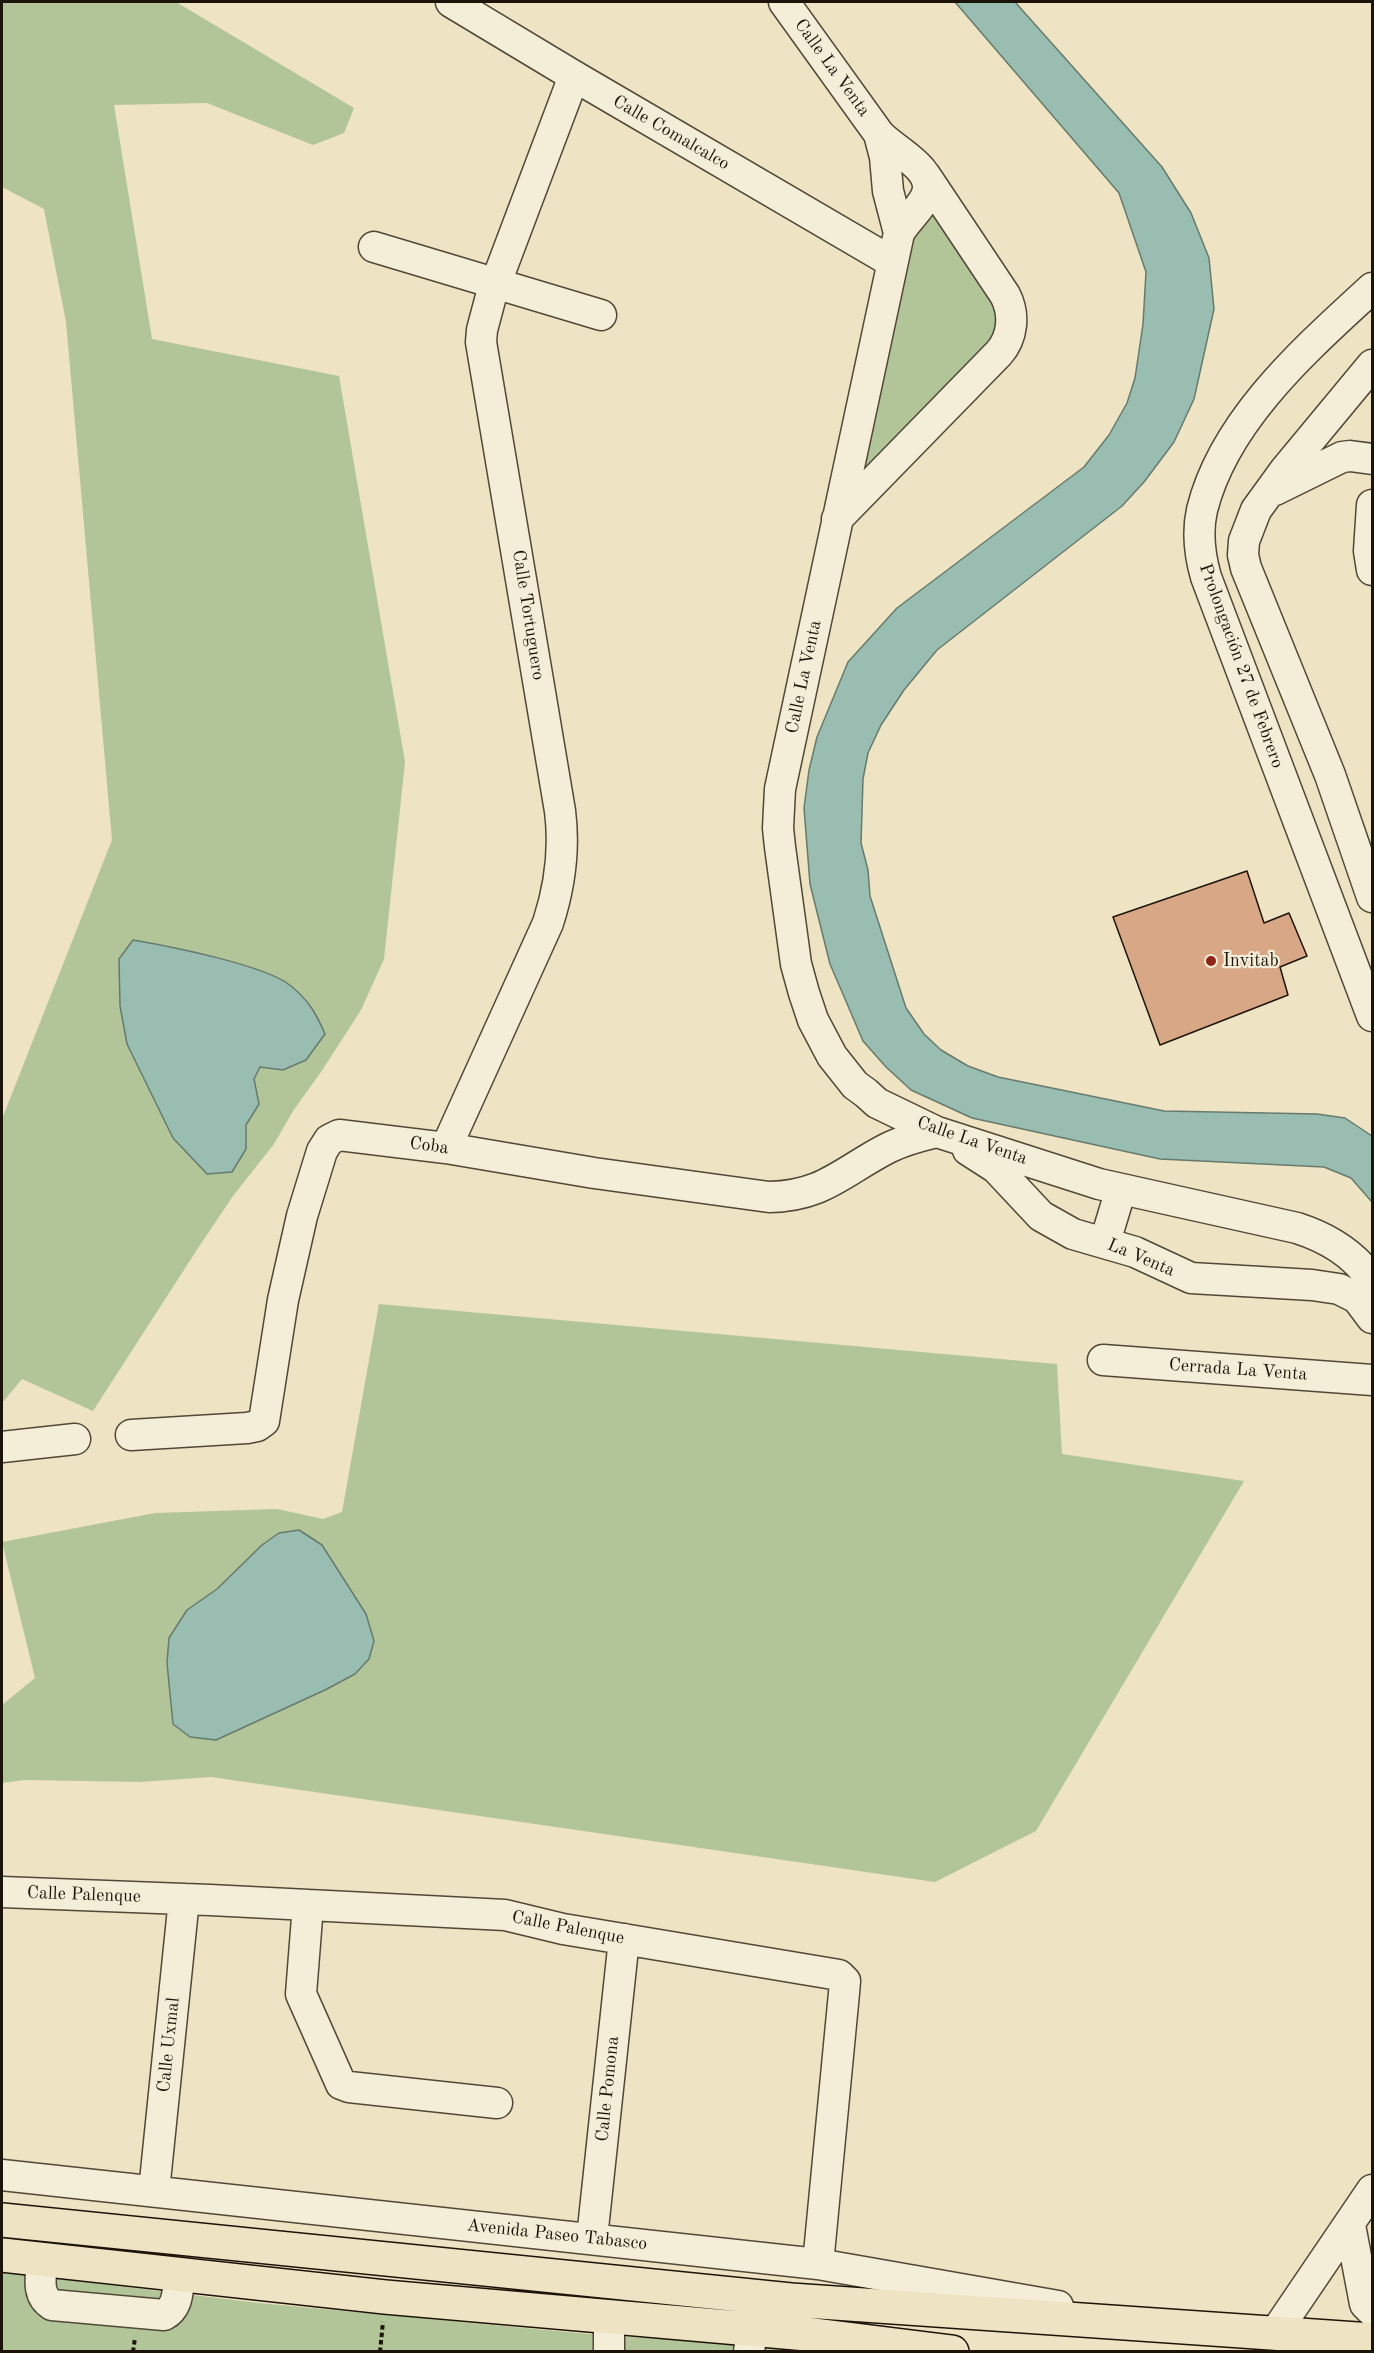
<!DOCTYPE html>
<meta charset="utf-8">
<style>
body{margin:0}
#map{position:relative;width:1374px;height:2353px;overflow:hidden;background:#eee3c2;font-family:"Old Standard TT",serif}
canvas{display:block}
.frame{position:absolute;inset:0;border:3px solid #1d1409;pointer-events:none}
</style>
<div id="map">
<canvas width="1374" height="2353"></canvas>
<div class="frame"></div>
</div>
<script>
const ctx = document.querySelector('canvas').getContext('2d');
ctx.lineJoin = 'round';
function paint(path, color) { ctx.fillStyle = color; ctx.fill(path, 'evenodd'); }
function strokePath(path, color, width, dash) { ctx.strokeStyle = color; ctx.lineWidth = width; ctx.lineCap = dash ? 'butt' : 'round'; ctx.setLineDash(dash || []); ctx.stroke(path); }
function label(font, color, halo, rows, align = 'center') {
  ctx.font = font + ' "Old Standard TT",serif'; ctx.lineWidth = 4.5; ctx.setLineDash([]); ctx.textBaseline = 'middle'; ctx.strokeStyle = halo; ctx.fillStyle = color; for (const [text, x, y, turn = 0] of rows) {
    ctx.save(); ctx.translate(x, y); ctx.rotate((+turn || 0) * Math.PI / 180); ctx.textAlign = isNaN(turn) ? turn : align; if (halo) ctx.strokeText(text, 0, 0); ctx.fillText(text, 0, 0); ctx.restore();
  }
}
paint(new Path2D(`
 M2,2h174l178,106 -10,25 -31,12 -106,-42 -93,2 38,234 187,37 66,386 -21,197 -23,51 -40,62 -28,39 -19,33 -41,52 -33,49 -107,166 -71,-32 -20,24v-284l110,-279 -46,-518 -22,-113 -42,-22z
 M924,200l87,122 -174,197 62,-286z
 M379,1304l678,60 5,90 182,27 -208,350 -101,51 -724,-105 -71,5 -116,-2 -22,3v-78l33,-27 -33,-136 153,-29 122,-4 46,10 19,-7z
 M2,2272l257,31 340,32 190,12 26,4h-813z`), '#b2c598');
const water = new Path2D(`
 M955,2h60l147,165 29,46 18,45 5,51 -20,90 -20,43 -30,40 -22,24 -185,144 -33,40 -23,35 -13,28 -5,26 -2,64 7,27 2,26 36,112 18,26 17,16 27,16 30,11 166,34 153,3 28,4 27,18v66l-21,-24 -27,-11 -164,-8 -188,-41 -61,-28 -25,-23 -23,-26 -33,-77 -20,-80 -6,-76 5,-38 8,-33 31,-75 49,-54 187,-141 25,-32 18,-32 8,-25 8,-54 3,-52 -27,-79z
 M133,940c35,6 133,25 158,46 18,15 25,27 34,48l-19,26 -23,10 -23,-3 -6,12 5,25 -13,21v24l-14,23 -25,2 -34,-36 -46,-94 -7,-38 -1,-47z
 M299,1530l23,15 44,69 8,27 -5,18 -14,15 -30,16 -109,50 -26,-3 -17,-13 -6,-61 2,-25 18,-28 30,-21 45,-44 17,-12z`);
paint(water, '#99beb1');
strokePath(water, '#677a6e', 1.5);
const building = new Path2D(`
 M1247,871l17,52 25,-10 18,43 -27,11 8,28 -128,50 -47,-128z`);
paint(building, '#d7a786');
strokePath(building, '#1d1409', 1.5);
const minor = new Path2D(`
 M451,2l123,74 318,186
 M784,2l95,132c16,18 61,36 46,64 -7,13 -19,23 -26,35l-119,556 -2,39 2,19 16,117 8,29 9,27 19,36 23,29 11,8 11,10 60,29 162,52 198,44c31,10 56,25 75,52
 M879,134l6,23 3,34 11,42
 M374,247l227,68
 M1372,288c-65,60 -148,132 -170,222 -5,22 -2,46 4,67l166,439
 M1372,365l-87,105 -29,40 -12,31 -1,14 3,13 84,207 42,122
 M1275,490l67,-33 8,-1 22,3
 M1372,505l-3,46 3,19
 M837,519l162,-166c14,-16 16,-39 6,-58l-80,-120
 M446,1148l102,-225c12,-37 17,-73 12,-112l-79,-469 1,-12 9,-34 83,-220
 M968,1150l28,18 45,48 32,18 62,18 56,26 121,7 27,4 18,9 15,20
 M1105,1242l16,-53
 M1103,1360l269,20
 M131,1435l116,-7 10,-2 7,-5 19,-121 19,-84 20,-65 7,-11 10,-5 107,13 148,25 175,24c55,-1 74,-26 119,-49 16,-8 32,-12 49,-16
 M2,1447l73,-8
 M2,1892l208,8 295,15 58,14 276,46 6,6 -1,12 -26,271
 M308,1905l-7,89 40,90 8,3 148,16
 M2,2175l816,89 240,42
 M154,2191l30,-292
 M1350,2225l15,79 7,7
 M592,2238l32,-299
 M42,2260c-1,17 -6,35 10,45l112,10c15,-8 13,-24 16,-40
 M609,2317v35
 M1275,2333l97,-143
 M749,2352l3,-23`);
const major = new Path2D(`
 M2,2220l789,80 581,40
 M2,2255l383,42 422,37 145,18`);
strokePath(minor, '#514837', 33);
strokePath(major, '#1d1409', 36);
strokePath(new Path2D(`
 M133,2352l2,-14
 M380,2352l3,-30`), '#1d1409', 4, [4.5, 3]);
strokePath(minor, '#f4edd7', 30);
strokePath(major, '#eee3c2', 33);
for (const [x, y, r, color] of [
 [1211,961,6,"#8f2418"]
]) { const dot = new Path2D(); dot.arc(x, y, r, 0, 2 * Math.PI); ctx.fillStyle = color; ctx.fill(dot); strokePath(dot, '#f4edd7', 2); }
label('18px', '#1d1409', '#f4edd7', [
 ["Calle La Venta",832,68,54],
 ["Calle Comalcalco",671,133,30],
 ["Calle Tortuguero",528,615,81],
 ["Prolongación 27 de Febrero",1241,666,70],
 ["Calle La Venta",804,677,-78],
 ["Calle La Venta",972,1141,19],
 ["Coba",429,1146,8],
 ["La Venta",1141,1258,23],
 ["Cerrada La Venta",1238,1370,4],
 ["Calle Palenque",84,1895,2],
 ["Calle Palenque",568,1928,11],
 ["Calle Uxmal",169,2045,-84],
 ["Calle Pomona",608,2089,-84],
 ["Avenida Paseo Tabasco",557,2235,6]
]);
label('18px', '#1d1409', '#f4edd7', [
 ["Invitab",1223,961]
], 'left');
</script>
